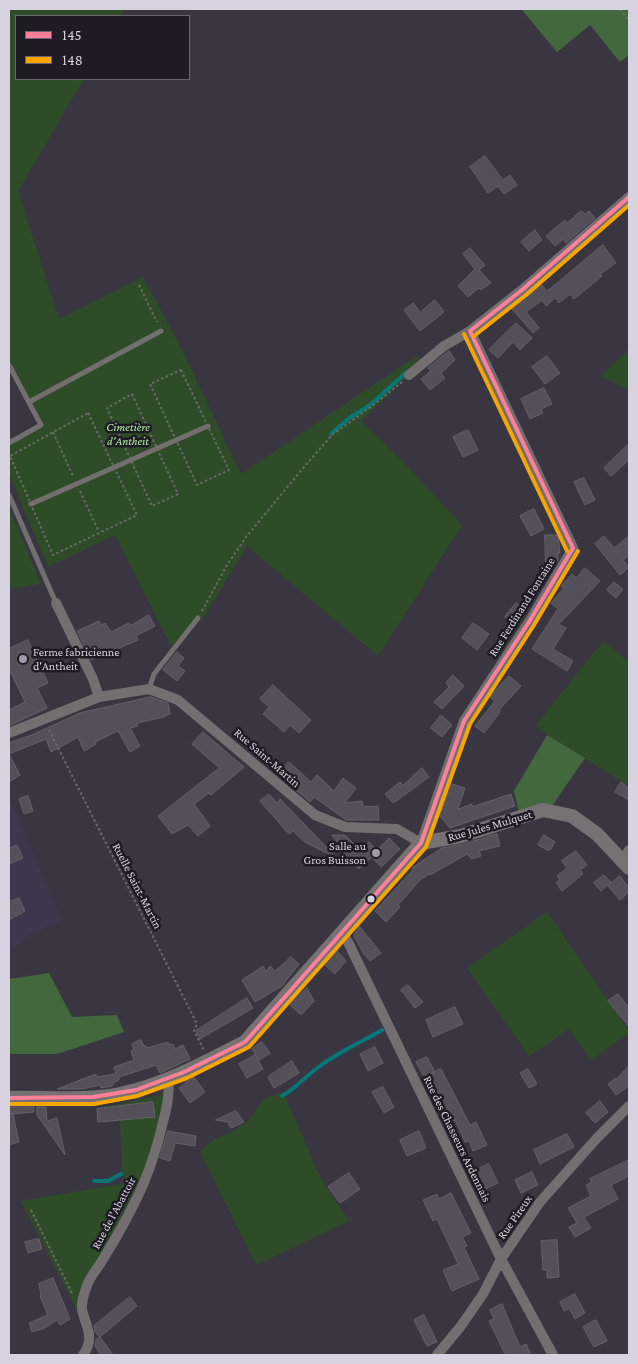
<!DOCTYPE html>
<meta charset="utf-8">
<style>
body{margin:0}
#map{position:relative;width:638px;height:1364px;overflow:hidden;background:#3a3641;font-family:"Crimson Pro",serif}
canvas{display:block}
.frame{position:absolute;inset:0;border:10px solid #d7d2df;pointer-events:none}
.legend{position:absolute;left:15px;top:15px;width:175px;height:65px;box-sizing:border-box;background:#1f1b24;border:1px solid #69646f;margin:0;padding:6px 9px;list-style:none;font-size:15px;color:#d7d2df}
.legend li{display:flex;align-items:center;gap:10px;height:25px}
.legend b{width:25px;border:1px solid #69646f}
</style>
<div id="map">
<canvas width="638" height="1364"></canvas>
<div class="frame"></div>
<ul class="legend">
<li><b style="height:6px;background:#ff8098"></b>145</li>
<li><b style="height:6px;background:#f7a600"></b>148</li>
</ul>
</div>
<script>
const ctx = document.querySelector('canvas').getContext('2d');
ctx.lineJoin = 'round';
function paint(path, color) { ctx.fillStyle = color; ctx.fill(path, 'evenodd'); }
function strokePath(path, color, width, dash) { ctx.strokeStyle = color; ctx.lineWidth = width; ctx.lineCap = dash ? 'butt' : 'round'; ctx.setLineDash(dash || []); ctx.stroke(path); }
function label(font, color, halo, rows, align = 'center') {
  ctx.font = font + ' "Crimson Pro",serif'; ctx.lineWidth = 5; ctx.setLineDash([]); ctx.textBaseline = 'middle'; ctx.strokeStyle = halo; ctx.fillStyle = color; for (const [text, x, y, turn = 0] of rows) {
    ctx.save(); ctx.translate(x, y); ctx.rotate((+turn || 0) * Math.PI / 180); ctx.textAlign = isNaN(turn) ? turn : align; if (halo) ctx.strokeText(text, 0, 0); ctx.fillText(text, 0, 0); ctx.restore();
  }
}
paint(new Path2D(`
 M9,796l53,125 -32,13 -15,13 -6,3z`), '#3f364d');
paint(new Path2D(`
 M9,9h116l-4,7h-105v63h68l-66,112 41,128 84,-42 39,73 59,124 179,-120 -11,21 -48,46 44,43 57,61 -84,131 -131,-110 -42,70 -34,30 -56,-111 -67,32 -39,-93v-29l35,-20 -35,-65z
 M629,349v41l-28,-14z
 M9,507l32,77 -32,5z
 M603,641l26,21v124l-82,-51 -11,-10z
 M547,912l82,119v2l-38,27 -22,-31 -40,27 -62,-88z
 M283,1092l39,89 27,40 -93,44 -56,-114 14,-12 16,-6 17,-11 17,-23z
 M164,1094l-2,16 -18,61 -31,63 -28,46 -7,32 -57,-111 106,-18 -5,-10 -3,-69z`), '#2e4c28');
paint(new Path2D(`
 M521,9h108v46l-9,7 -30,-37 -33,27z
 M547,735l38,23 -33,48 -33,6 -5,-21z
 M49,973l23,44 45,-2 7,17 -67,22h-48v-75z`), '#44683d');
strokePath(new Path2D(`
 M331,434l17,-15 22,-14 37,-33
 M282,1096c14,-8 22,-18 34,-27 20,-16 44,-26 66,-39
 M94,1181h14l13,-7`), '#057779', 4);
const building = new Path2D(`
 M485,156l18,24 7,-5 7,10 -13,9 -6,-8 -10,7 -18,-26z
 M581,211l4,3 4,-3 6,7 -29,25 -3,-4 -8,7 -9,-10 19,-16 2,3z
 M535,230l7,10 -13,11 -8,-9z
 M603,245l13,18 -16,11 2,2 -28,23 -4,-5 -11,9 -4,-5 -9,8 -4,-6 -16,12 13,16 -6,5 -21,-24 29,-25 6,7z
 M470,248l15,17 -6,5 12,13 -10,7 -2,-2 -11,9 -10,-11 17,-17 -12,-15z
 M435,300l9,12 -24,19 -16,-21 9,-7 7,9z
 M516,323l16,15 -12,12 -7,-8 -15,16 -9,-8z
 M449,351l6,9 -14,13 4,5 -15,12 -9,-11 10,-8 -3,-3z
 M547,356l13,17 -15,11 -13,-17z
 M544,388l8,16 -11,5 2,4 -13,6 -9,-20z
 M468,430l10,20 -15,7 -10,-20z
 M629,444v16l-18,16 -7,-8z
 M584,478l11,22 -10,5 -11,-23z
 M534,509l10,20 -13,7 -11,-20z
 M545,535h13l2,18h-2v7l-4,6h-8z
 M604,536l10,12 15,-12v19l-6,5 6,7 -9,8 -25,-31z
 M585,568l15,13 -41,43 7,4 -13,21 20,12 -6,10 -35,-22 26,-40 -7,-6 13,-15 -3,-2 11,-12 4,4z
 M614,582l9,7 -7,9 -9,-8z
 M516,603l10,7 -12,14 -9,-7z
 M149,615l6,11 -19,10 2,4 -47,20 -14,-29 22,-10 2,4 4,-2 6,9 18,-9 2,2z
 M473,623l16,11 -12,16 -15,-12z
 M28,640l20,43 -11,5 10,20 -38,18v-16l16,-8 -16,-33v-20z
 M177,652l7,6 -6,8 7,5 -8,10 -14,-11z
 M453,675l11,11 -22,23 -8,-7 15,-15 -3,-4z
 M509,676l12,10 -22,24 1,2 -16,21 -9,-7 20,-25 -5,-4z
 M273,685l38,35 -12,13 -9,-8 -6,7 -21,-18 6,-7 -9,-8z
 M151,697l17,6 2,11 -6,2v1l-27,6 1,3 -8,2 10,18 -10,6 -12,-21 -23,11 1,2 -12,7 -6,-14 -27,15 -5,-13 -37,15 11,21 -11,7v-39l25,-9 46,-21z
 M441,715l11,10 -10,12 -11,-9z
 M203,732l41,35 -33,28 -2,-2 -15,11 16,22 -12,10 -10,-11 -16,9 -14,-18 61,-48 -27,-24z
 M289,762l22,20 6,-7 17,16 9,-13 13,10 -11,15 17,-2 1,6 15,-1 1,14h-33l-32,-23 -4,5 -32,-28z
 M422,768l7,9 -34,25h-3l-7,-8 15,-12 3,3z
 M621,782l8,6v12l-14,-8z
 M452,784l13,4 -7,21 14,-5v3l39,-13 4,12 -65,22 -10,-12z
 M269,794l8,9 3,-4 53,55 -1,2 -27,-14 -12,-11 -4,3 -29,-33z
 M28,796l5,15 -9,3 -5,-15z
 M497,834l3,12 -21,5 2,5 -9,3 -5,-5 -37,21 -1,-1 -9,6 -22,25 2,2 -14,15 -11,-11 38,-41 -1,-2 16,-11 14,-9 22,-4z
 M332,835h13l15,15 9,-8 8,8 12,-12 11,11 -19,18 -9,-10 -13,12 -21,-23 1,-1z
 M544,835l11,7 -5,8h-3l-9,-5z
 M17,845l6,13 -14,6v-15z
 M576,851l11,14 -7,5 3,4 -21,17 -6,-8 4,-3 -3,-4 10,-8 -5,-7z
 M604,875l7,7 -10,9 -7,-8z
 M620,876l9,12v4l-9,8 -12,-14z
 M19,898l6,13 -16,9v-18z
 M359,926l22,27 -11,8 -6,-7 -10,-18z
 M337,951l9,10 -11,13 -10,-9z
 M291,957l8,7 -17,22 -27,16 -13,-22 21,-14 3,5 4,-5 5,5z
 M408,985l15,17 -8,6 -14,-18z
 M307,988l7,13 -13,14 -11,-10z
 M618,994l11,14v19l-21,-26z
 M247,998l6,10 -53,31 -4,-8z
 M455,1007l8,17 -30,13 -7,-17z
 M141,1040l3,6h2l2,2 20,-6 2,3 3,-1 2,5 8,-4 7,14 -30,14 -4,-8 -37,12v3l-3,1 -4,5 -11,2 -1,-3 -18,4h-25l39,-15v3l20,-3 -2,-7 20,-7 -3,-9 3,-1 -2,-6z
 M262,1042l8,11 -11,7 -7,-11z
 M375,1047l8,16 -15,8 -8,-17z
 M255,1055l8,14 -16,9 -8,-14z
 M427,1057l8,15 -11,5 -8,-15z
 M292,1061l7,12 -25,15 -6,-11z
 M629,1066v20l-13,9 -8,-11 8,-6v1z
 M441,1069l29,56 6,-3 11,23 -14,6 -4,-10 -4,1 -10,-22 -3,1 -23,-46z
 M528,1069l9,15 -8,4 -9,-15z
 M194,1077l11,15 -15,11 -11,-15z
 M383,1087l11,20 -10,6 -12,-21z
 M600,1101l8,11 -13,11 -9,-10z
 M153,1102l2,15 -57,5 -1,-13z
 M9,1107h25v5l-25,2z
 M37,1107h9l1,14 10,-3 8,37 -28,-40z
 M236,1111l8,11 -13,6 -3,-6 -12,-2z
 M9,1114h4l6,28 -10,3z
 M168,1131l28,5 -1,10 -20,-3 -5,18 -10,-3z
 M419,1131l7,17 -19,8 -7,-16z
 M567,1134l7,13 -34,17 -6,-14z
 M629,1160v16l-18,9 7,14 -34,18 7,11 -16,9 -6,-10 8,-4 -9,-15 23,-12 -5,-11 6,-3 -2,-3z
 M489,1164l9,19 -13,6 -9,-19z
 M532,1172l6,13 -17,8 -6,-13z
 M349,1173l11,16 -20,14 -12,-16z
 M451,1193l20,40 -9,4 5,9 -3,1 15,32 -27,12 -9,-21 15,-6 -21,-45 -4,2 -10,-21 14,-6 2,5z
 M39,1239l3,10 -14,4 -3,-11z
 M557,1240l2,37 -12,1v-8h-4l-2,-29z
 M53,1278l17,41 -10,6 -3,-5 -14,9 -11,3 -3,-9 19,-8 -8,-19 1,-1 -2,-11z
 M575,1294l10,19 -10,6 -6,-11 -5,3 -4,-9z
 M130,1297l7,9 -37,31 -5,-5 -1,-6z
 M502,1304l18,43 6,-3 5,11h-28l2,-1 -16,-33 5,-2 -4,-9z
 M424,1315l13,27 -10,4 -13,-26z
 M596,1320l11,21 -13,6 -11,-20z
 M100,1337l13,18h-12l-6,-9 1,-6z`);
paint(building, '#545059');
strokePath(building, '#64606a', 1);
strokePath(new Path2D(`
 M620,9l9,12
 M139,285l18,37
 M181,370l48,100 -32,15 -47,-101z
 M132,394l46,100 -26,12 -45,-98z
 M88,413l49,102 -84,40 -43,-99z
 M53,432l20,44
 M80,491l19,41
 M202,611l25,-46 19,-28 58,-70 28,-32 40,-29 30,-24
 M49,730l148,294 -3,7 10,19
 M31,1210l41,83`), '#6d696c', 2, [2.5, 2.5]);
strokePath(new Path2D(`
 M9,365l32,60 -32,18
 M29,402l132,-71
 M9,495l47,108
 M31,504l177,-78
 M149,689l5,-15 44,-56`), '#736f71', 5);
strokePath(new Path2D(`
 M409,375l35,-29 26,-15 52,-41 107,-93
 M56,603l37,76 6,18
 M9,733l90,-36 50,-8 29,11 137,115 30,12 52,2 24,14 43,-122 65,-99 44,-74 -103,-217
 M623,860l6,-10
 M341,932l7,10 153,317 52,96
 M83,1355c13,-18 2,-29 -1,-46 -1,-9 3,-18 6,-26 3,-7 8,-13 12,-19 5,-8 9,-15 14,-23 24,-42 38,-71 49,-119 4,-15 7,-28 5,-44
 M437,1355l24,-29 22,-32 18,-35 39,-57 57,-64 32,-32`), '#736f71', 10);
strokePath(new Path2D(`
 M9,1098c35,-1 77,3 111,-4 42,-8 88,-33 125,-52l176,-199 40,-7 82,-26 29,6 25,18 32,34`), '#767274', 14);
strokePath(new Path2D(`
 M470,331l103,217
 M470,331l52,-41 107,-93
 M9,1098l84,-1 43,-7 48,-18 61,-30 176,-199 43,-122 65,-99 44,-74`), '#ff8098', 4);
strokePath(new Path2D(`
 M464,334l103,217
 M474,336l52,-41 103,-90
 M9,1104h85l43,-8 50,-18 62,-31 177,-200 44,-123 64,-99 44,-74`), '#f7a600', 4);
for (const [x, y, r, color] of [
 [23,659,5,"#a09ba8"],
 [376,853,5,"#a09ba8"],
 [371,899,4.5,"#d7d2df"]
]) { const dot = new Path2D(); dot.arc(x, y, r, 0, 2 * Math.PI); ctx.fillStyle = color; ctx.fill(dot); strokePath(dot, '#1f1b24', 2); }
label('italic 12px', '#adec9f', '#1f1b24', [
 ["Cimetière",128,427],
 ["d'Antheit",128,441]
]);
label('12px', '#d7d2df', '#1f1b24', [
 ["Rue Ferdinand Fontaine",522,607,-58],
 ["Rue Saint-Martin",267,758,41],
 ["Rue Jules Mulquet",490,826,-16],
 ["Ruelle Saint-Martin",137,886,63],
 ["Rue des Chasseurs Ardennais",457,1139,64],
 ["Rue de l'Abattoir",114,1213,-62],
 ["Rue Pireux",515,1217,-55]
]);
label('12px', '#d7d2df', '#1f1b24', [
 ["Ferme fabricienne",33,652],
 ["d'Antheit",33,666],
 ["Salle au",366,846,"right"],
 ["Gros Buisson",366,860,"right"]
], 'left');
</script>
